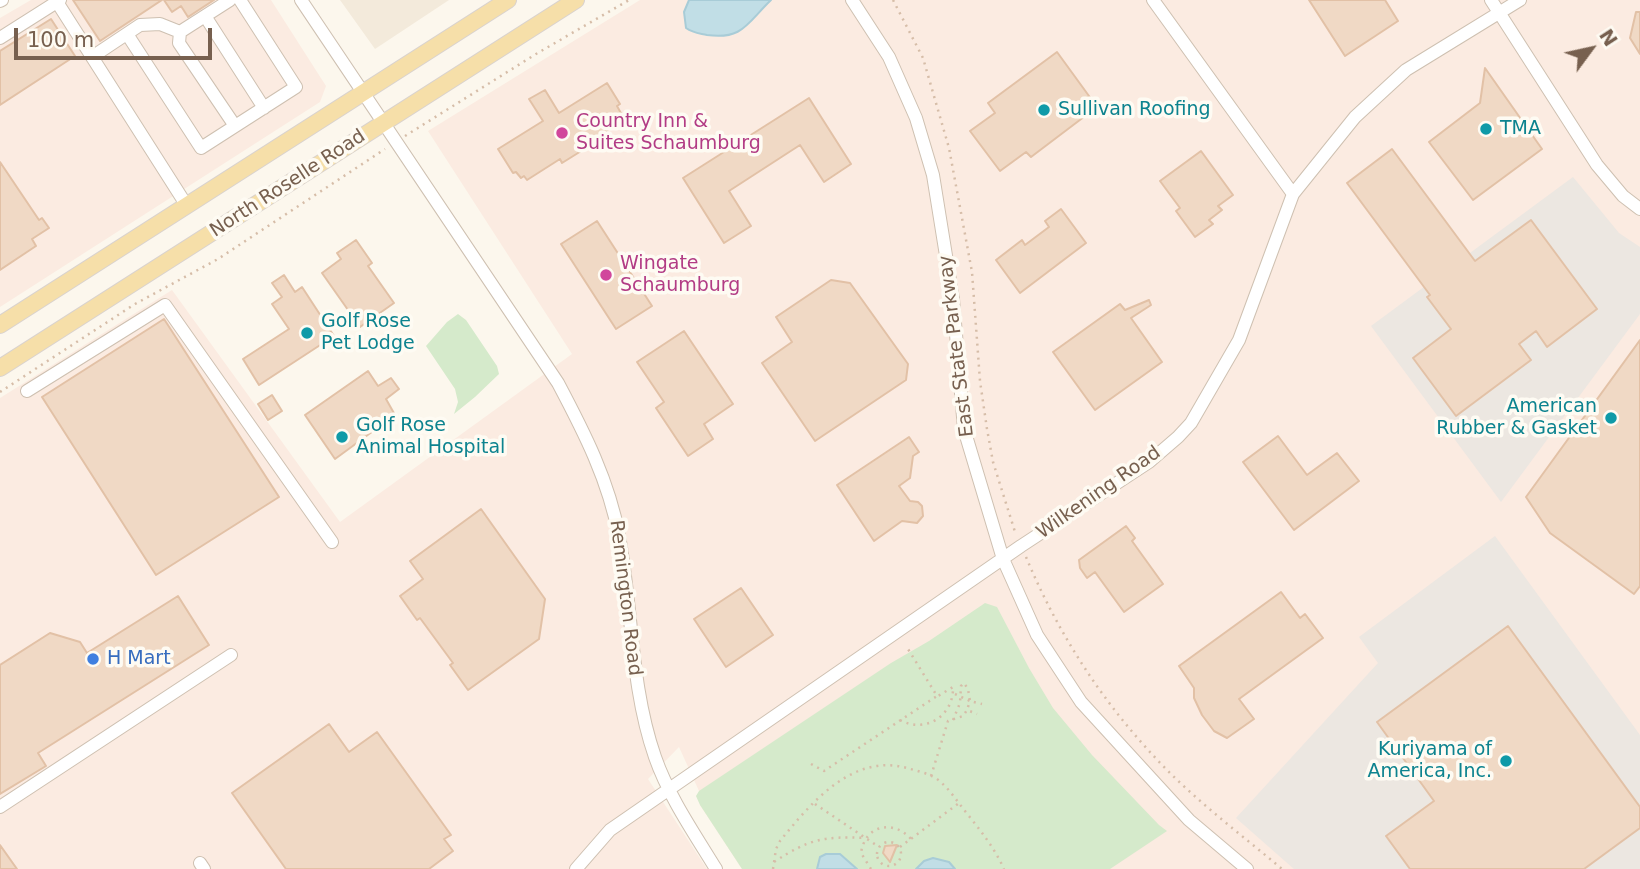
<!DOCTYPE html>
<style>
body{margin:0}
#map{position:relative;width:1640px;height:869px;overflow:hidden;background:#fcf7ed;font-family:"DejaVu Sans",sans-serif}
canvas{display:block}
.north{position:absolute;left:1556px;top:14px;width:70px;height:70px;-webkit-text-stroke:5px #fefbf3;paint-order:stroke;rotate:57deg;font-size:19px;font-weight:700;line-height:28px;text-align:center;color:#77604f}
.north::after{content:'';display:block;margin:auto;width:24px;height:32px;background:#77604f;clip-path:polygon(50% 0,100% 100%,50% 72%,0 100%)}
.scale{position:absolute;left:14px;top:28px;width:198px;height:32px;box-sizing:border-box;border:4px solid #77604f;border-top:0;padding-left:9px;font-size:21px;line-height:24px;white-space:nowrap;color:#77604f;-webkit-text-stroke:5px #fefbf3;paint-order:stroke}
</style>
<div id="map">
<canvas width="1640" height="869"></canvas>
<div class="north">N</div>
<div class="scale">100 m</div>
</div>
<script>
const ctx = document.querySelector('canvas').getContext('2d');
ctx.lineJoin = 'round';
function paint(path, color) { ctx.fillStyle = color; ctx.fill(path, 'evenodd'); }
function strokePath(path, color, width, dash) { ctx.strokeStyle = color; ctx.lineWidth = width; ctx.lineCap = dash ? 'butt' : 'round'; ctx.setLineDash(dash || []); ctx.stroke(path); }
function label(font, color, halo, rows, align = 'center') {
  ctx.font = font + ' "DejaVu Sans",sans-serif'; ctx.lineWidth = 7; ctx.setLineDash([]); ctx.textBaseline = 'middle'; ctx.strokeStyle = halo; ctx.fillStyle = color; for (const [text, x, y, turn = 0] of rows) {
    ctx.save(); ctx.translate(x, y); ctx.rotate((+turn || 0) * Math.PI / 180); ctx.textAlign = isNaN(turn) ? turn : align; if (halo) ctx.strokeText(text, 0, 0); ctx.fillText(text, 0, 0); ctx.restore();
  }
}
paint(new Path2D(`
 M340,0h109l-74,49z`), '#f3eadb');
paint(new Path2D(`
 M31,0h240l55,86 -6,16 -320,205v-289z
 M640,0h1000v869h-898l-42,-64 -1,-14 -20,-44 -31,32 59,90h-707v-471l172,-108 168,232 232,-168 -144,-223z`), '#fbebe1');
paint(new Path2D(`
 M1573,177l46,56 21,14v67l-139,188 -130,-176z
 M1495,536l145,199v134h-346l-58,-51 142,-155 -19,-26z`), '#ece7e1');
paint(new Path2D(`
 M458,314l8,6 31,46 2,8 -24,23 -21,17 4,-12 -3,-13 -29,-43 21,-24z
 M985,603l12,4 32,61 24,40 39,47 67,70 8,6 -57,38h-368l-42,-64 -4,-9 3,-5 192,-128 38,-22z`), '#d5eacb');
const water = new Path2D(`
 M689,0h82c-24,23 -28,40 -64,35 -9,-2 -14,-2 -21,-7l-2,-16z
 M826,854h14l17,15h-40l3,-12z
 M933,858l16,4 6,7h-39l8,-8z`);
paint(water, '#c1dee6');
strokePath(water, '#a8ccd7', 2);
const building = new Path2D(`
 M73,0h89l-62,41z
 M164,0h50l-26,17 -7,-11 -9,6z
 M1309,0h76l13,21 -53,35z
 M1636,12h4v42l-10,-16z
 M51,19l24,37 -75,49v-54z
 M1057,52l40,55 -66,50 -5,-5 -26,19 -30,-40 25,-18 -7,-10z
 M1485,68l57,81 -69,51 -44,-58 51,-39z
 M607,83l13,21 -3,2 5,9 -5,3 3,4 -36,23 2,3 -24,15 -2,-4 -33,21 -3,-4 -3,2 -5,-6 -3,1 -15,-24 45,-28 -14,-22 16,-9 14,23z
 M809,98l42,66 -27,18 -24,-37 -71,46 22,35 -27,17 -41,-65z
 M1392,149l83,112 56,-41 66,89 -50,38 -11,-16 -17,13 12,16 -75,56 -43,-58 38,-29 -24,-32 3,-2 -83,-112z
 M1201,151l32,44 -15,11 4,4 -13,10 4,4 -18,13 -19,-26 4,-3 -20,-27z
 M0,162l39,58 3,-2 7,10 -17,11 4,7 -36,24z
 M1061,209l25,34 -66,50 -24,-33 26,-20 3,5 24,-18 -4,-6z
 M597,221l55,85 -36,23 -55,-85z
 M356,240l16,23 -4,3 26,37 -34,24 -38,-54 19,-14 -4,-6z
 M284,275l11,17 7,-5 32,49 -75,49 -16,-26 46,-30 -17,-25 10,-7 -10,-14z
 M831,280l19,3 58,81 -2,16 -91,61 -53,-78 30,-21 -16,-25z
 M1149,300l2,5 -20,13 31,44 -67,48 -42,-58 67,-48 5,6z
 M164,319l115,178 -123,78 -114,-178z
 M684,331l49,73 -29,20 9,15 -25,17 -32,-48 8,-6 -27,-40z
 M1640,340v246l-6,8 -84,-61 -24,-36z
 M368,371l10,15 13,-8 8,11 -13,10 9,16 -60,44 -30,-44z
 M272,395l10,16 -14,9 -10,-16z
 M1278,436l29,39 30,-22 22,28 -65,49 -51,-68z
 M909,437l10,15 -6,4 -3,22 -11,8 11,15 8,1 4,4 1,10 -6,7 -15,-2 -28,20 -37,-56z
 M481,509l64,90 -6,40 -71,51 -18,-25 3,-2 -33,-45 -3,2 -17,-24 23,-17 -13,-18z
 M1126,526l9,12 -3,3 31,43 -39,28 -29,-40 -8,6 -7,-10 -1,-8z
 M741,588l32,47 -47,32 -32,-48z
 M1281,592l19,26 5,-4 18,24 -84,61 15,20 -27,19 -13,-7 -12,-16 -8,-17v-10l-15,-22z
 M178,596l31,49 -171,108 8,13 -46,28v-129l50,-32 30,9 7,11z
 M1508,626l132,181v21l-56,41h-174l-24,-33 48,-35 -57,-79z
 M329,724l20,28 28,-20 74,103 -7,4 9,12 -24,18h-143l-54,-76z
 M0,845l17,24h-17z
 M897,845l-7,17 -7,-9 2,-7z`);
paint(building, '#f0d9c5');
strokePath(building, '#e2c1a6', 2);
const minor = new Path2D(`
 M301,0l257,383c26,49 51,98 61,153 14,74 11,149 36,221 14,40 39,76 61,112
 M852,0l37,57 27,61 17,57 20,124 11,130 39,130 34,76 44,67 108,118 58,49
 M1153,0l140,194
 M1491,0l106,165 26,31 17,13
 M0,1l2,-1
 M57,2l130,204
 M205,16l59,92
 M180,32l-1,11 56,83
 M127,34l74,114 95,-61 -56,-87
 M0,38l60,-38
 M92,57l48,-32 20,-1 20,8 50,-32
 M27,391l138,-86 167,237
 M0,807l231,-152
 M200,863l4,6
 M576,869l34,-39 411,-284 128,-84 29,-25 13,-14 48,-83 54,-146 62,-77 51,-47 114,-70`);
const major = new Path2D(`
 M0,325l508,-325
 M0,368l576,-368`);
strokePath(minor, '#cec0b1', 14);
strokePath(major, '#d9d2ce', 18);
strokePath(new Path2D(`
 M893,0l30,58 26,90 23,124 8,109 7,48 6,33 23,73
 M405,136l131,-82 93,-54
 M0,392l135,-88 83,-45 167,-110
 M1026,557c34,81 80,151 142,214 35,35 76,66 114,98
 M955,694l15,7 -3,9
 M900,720c25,14 54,-4 53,-33l-15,9
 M953,720l7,-17 1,-17 3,-3 4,6 2,12 12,3
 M811,764l13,7 113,-75 -29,-47
 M931,776l17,-55 15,-5 4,-6 10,4
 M815,804l64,43
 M877 854a12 12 0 1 1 24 0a12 12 0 1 1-24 0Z
 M900,847l59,-44
 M774,862c35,-23 50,-26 91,-24
 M773,869l3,-20 4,-8c31,-38 72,-88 127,-73 10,3 21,5 30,11 12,9 19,21 28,32 15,19 29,36 39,58
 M871,869l-10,-16c4,-28 32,-34 50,-14`), '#d6bda8', 2.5, [2, 5]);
strokePath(minor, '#fff', 12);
strokePath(major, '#f6dfa9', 16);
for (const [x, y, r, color] of [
 [1044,110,7,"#0f9aa8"],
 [1486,129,7,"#0f9aa8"],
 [562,133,7,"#d1479c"],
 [606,275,7,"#d1479c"],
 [307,333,7,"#0f9aa8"],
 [1611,418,7,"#0f9aa8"],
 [342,437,7,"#0f9aa8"],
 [93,659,7,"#3f7fe0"],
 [1506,761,7,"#0f9aa8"]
]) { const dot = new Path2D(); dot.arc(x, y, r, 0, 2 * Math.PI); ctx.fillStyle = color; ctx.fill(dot); strokePath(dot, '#fefbf3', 2.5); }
label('19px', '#0d838f', '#fefbf3', [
 ["Sullivan Roofing",1058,110],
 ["TMA",1500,129],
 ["Golf Rose",321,322],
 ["Pet Lodge",321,344],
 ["American",1597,407,"right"],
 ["Rubber & Gasket",1597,429,"right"],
 ["Golf Rose",356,426],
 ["Animal Hospital",356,448],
 ["Kuriyama of",1492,750,"right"],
 ["America, Inc.",1492,772,"right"]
], 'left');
label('19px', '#b23c85', '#fefbf3', [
 ["Country Inn &",576,122],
 ["Suites Schaumburg",576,144],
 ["Wingate",620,264],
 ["Schaumburg",620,286]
], 'left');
label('19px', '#77604f', '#fefbf3', [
 ["North Roselle Road",288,184,-33],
 ["East State Parkway",957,346,-97],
 ["Wilkening Road",1099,493,-35],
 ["Remington Road",625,598,83]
]);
label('19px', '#366cbe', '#fefbf3', [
 ["H Mart",107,659]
], 'left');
</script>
